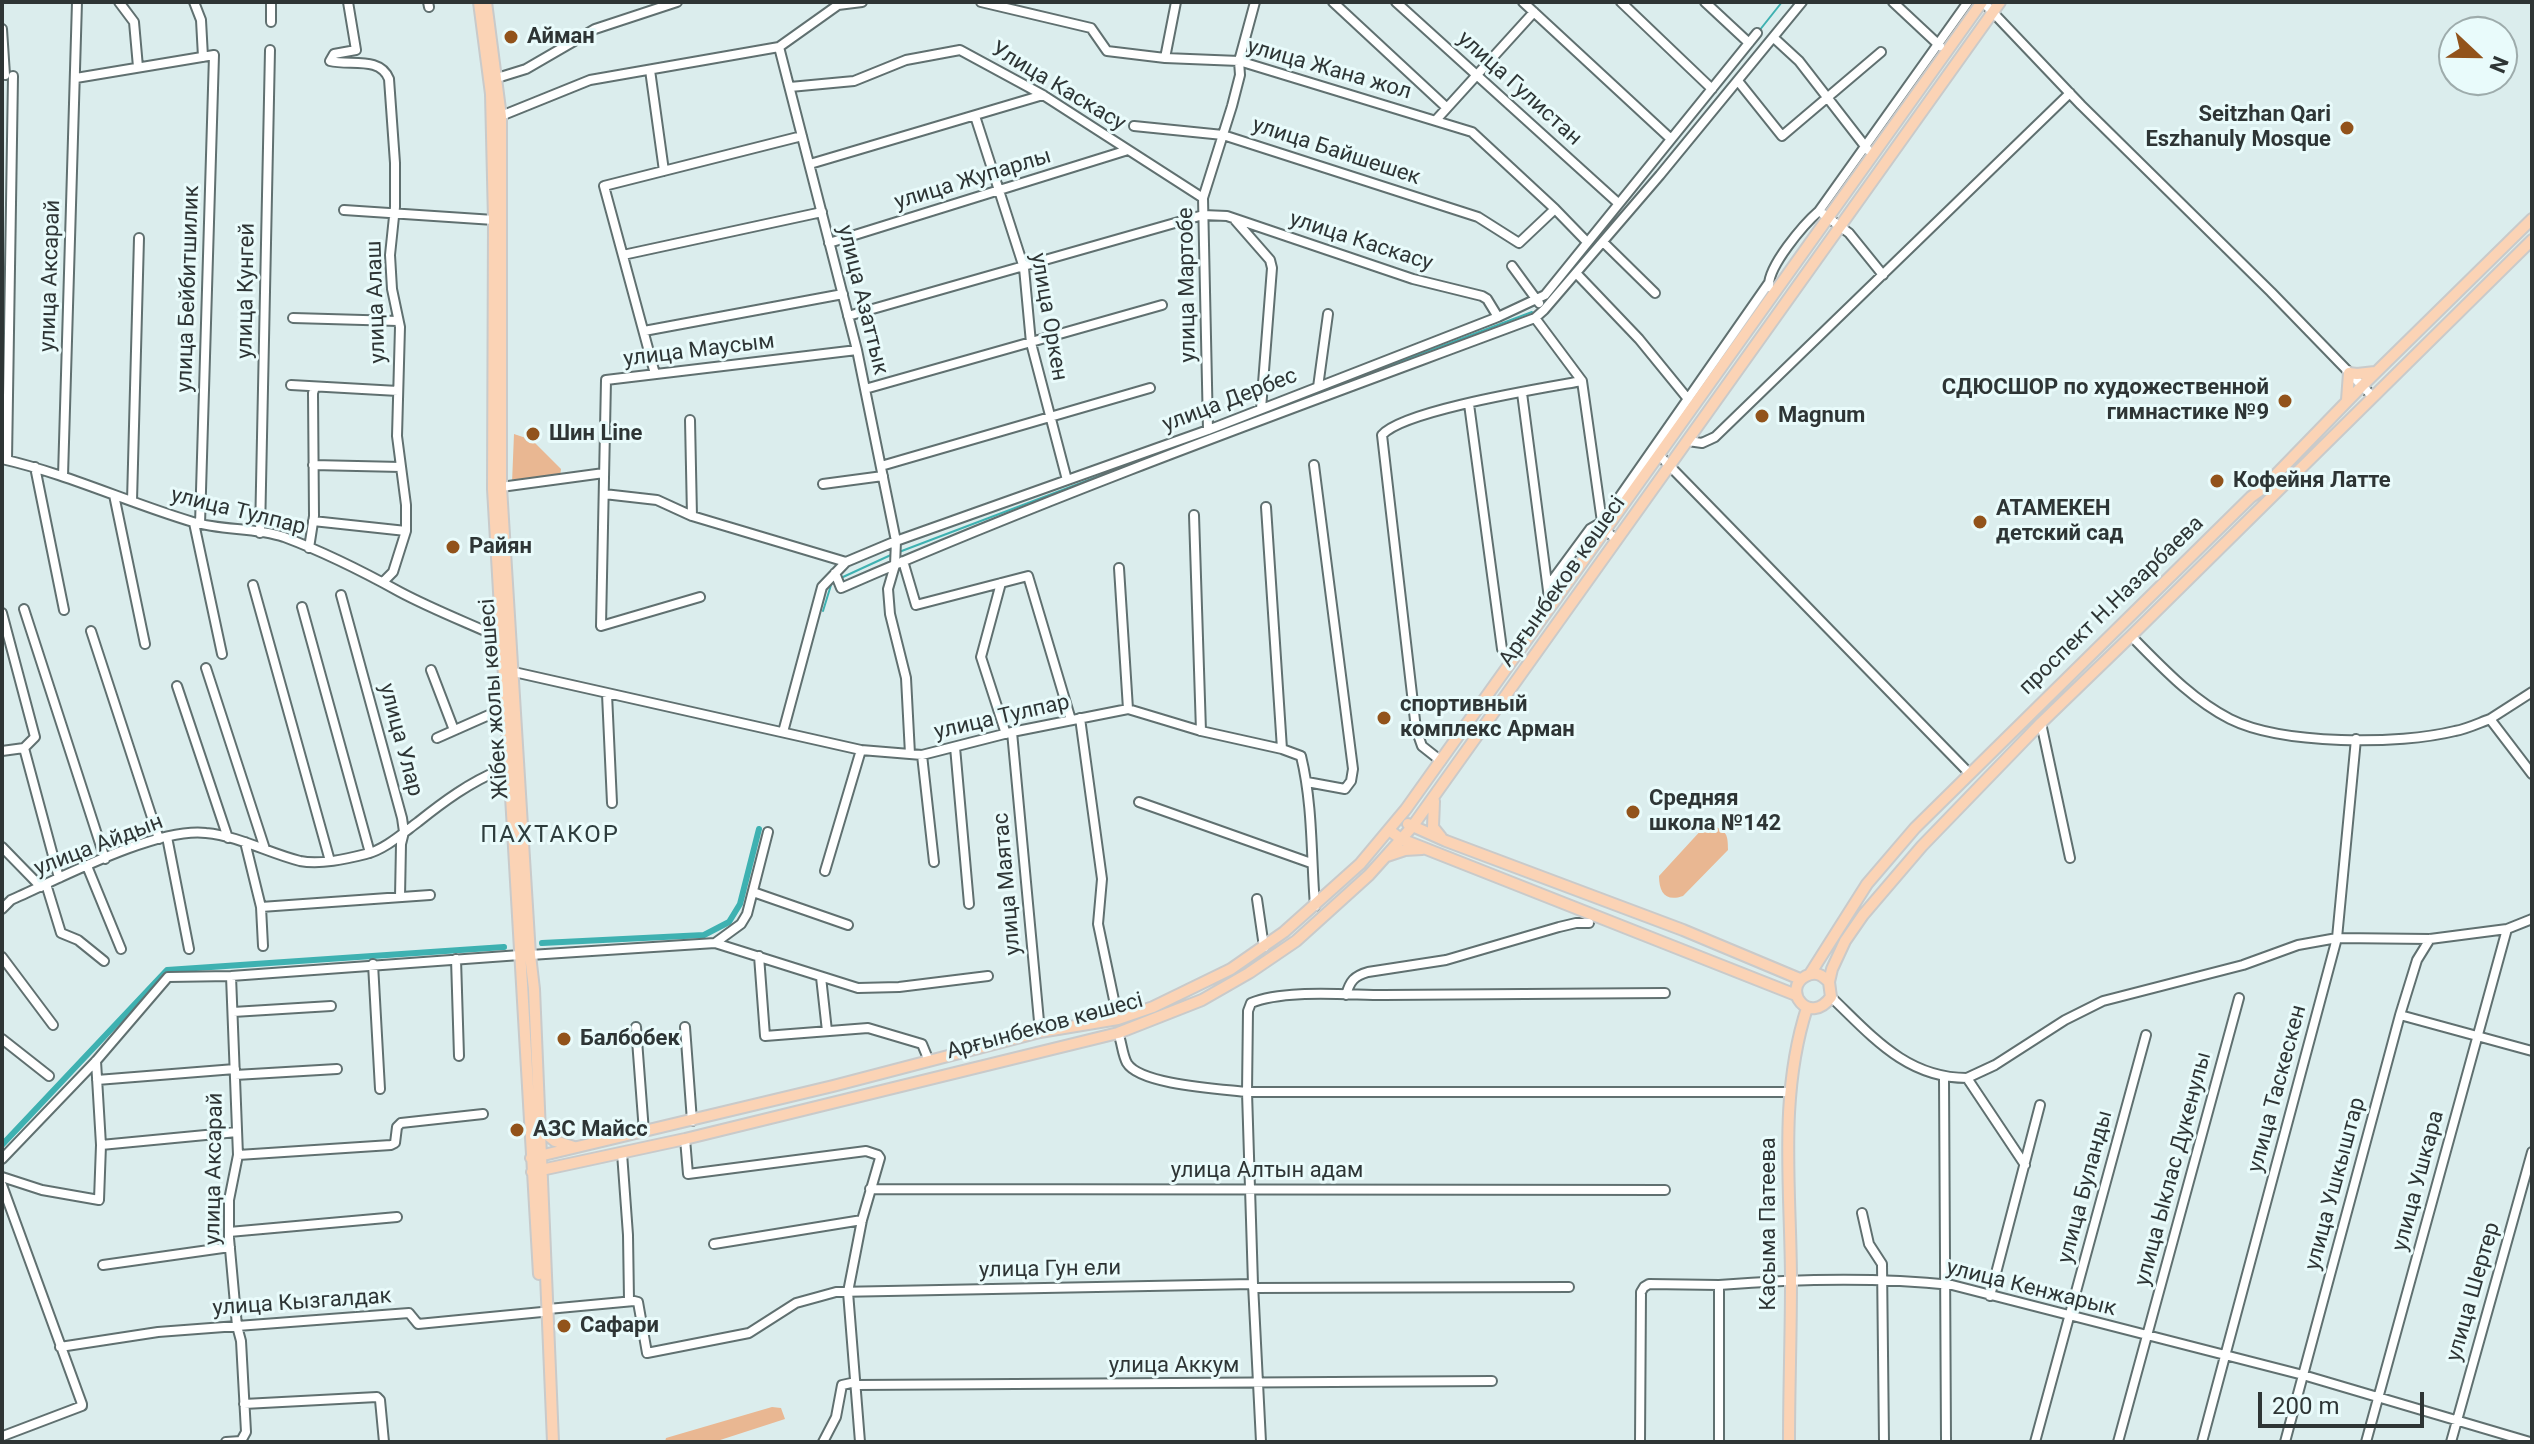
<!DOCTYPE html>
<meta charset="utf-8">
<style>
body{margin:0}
#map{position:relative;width:2534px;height:1444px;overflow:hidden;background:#dbeded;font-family:Roboto,sans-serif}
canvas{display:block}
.frame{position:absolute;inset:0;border:4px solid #2e3535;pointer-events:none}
.north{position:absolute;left:2438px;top:16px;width:80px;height:80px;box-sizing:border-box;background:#e9fbfb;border:2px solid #9eacac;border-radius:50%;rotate:112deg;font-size:22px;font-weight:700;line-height:32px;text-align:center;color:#2e3535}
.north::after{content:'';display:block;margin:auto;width:28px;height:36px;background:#92531b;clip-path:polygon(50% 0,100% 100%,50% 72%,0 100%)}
.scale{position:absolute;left:2258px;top:1392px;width:166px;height:36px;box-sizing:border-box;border:4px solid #2e3535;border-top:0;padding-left:10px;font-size:24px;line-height:28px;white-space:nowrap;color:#2e3535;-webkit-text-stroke:6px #e9fbfb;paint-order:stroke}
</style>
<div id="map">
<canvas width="2534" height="1444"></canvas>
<div class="frame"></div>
<div class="north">N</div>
<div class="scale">200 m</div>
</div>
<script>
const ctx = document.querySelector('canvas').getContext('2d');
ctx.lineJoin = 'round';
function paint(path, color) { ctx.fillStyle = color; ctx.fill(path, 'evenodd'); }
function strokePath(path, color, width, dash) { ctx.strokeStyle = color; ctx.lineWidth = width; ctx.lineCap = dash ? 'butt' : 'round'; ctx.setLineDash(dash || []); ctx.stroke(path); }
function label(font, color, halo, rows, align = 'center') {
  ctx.font = font + ' Roboto,sans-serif'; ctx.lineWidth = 6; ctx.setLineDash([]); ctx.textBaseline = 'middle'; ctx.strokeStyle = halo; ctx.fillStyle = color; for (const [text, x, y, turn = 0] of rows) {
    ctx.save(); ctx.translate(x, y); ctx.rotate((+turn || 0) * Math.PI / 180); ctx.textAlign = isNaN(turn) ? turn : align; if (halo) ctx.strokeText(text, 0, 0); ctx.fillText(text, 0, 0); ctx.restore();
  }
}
paint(new Path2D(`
 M514,434l18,6 29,29 -1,8 -48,6z
 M1713,826c14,5 15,9 15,24l-45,46c-17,6 -24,-3 -24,-20l45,-49z
 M772,1407l9,1 4,11 -71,23h-49l1,-4z`), '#e9b792');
strokePath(new Path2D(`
 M1759,31l23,-29
 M1209,434l323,-122
 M899,552l303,-115
 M843,577l50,-23
 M823,611l8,-26`), '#3eb1b1', 2);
strokePath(new Path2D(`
 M542,943l162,-8 25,-13 11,-18 19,-75
 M2,1145l165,-175 337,-23`), '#3eb1b1', 6);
const minor = new Path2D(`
 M119,2l15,20 4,45
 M194,2l7,18 2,37
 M348,2l8,48 -22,4 -4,7c20,5 50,-5 59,18l6,84v44l-5,48 2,34 8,38 -3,109 9,69v26l-13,41 -9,9
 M428,2l1,5
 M981,2l110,26 16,23 58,7 74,3 233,71 83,77 32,33
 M1333,2l113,105
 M1396,2l222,201
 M1523,2l148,137
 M1621,2l91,87
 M1705,2l44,41
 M1893,2l47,44
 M1983,2l98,103 190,187 102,105
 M271,22v-20
 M2,29l3,46
 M1774,38l25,23 69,89
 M779,47l78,303 39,191 -1,24 -7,24 2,25 16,64 4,76
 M1165,58l11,-56
 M650,70l14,101
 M76,78l138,-23 -14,469
 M497,78l29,-9 69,-40 82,-27
 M1738,81l44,55 99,-84
 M790,87l64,-6 52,-21 54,-10 83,45 160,103
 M975,116l49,152 7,75 36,137
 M496,118l94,-38 189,-33 59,-42 24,-3
 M1436,120l98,-108
 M1134,126l89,9 255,82 41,26 36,-34
 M810,164l233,-69
 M344,210l150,10
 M1819,211l149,-209
 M1235,220l35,40 2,8 -11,141
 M1603,242l52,51
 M829,243l299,-93
 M623,255l199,-43
 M1512,266l27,37
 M1576,273l63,66 49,60
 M1769,287c-2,-20 35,-63 50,-76l30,22 34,42
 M848,316l355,-101 24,1 186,63 69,17 5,3 11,18
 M293,318l105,3
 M1535,318l47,63 20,141 3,8 12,10
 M644,331l199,-37
 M655,374l-51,-188 198,-50
 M291,385l107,6
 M1318,387l10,-73
 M865,389l297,-84
 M1522,393l28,213
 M1469,404l33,245 10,11
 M690,420l2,96
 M1208,430l-5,-232 29,-92 8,-31 -1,-14 16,-59
 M1688,441l14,2 13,-6 355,-344
 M1659,455l310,318
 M2,459c66,15 127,44 191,63 30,9 62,5 91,15 40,15 78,34 116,55 30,16 63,29 94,43l8,1
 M7,460l6,-384
 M313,465l88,2
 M881,466l269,-78
 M35,467l29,143
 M63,476l14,-474
 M823,484l60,-8
 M501,487l103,-14
 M604,494l53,6 35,16 154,46 50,-21 312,-111 290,-113 47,-22 212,-262
 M114,495l31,149
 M132,501l7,-263
 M1266,507l16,242
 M1194,515l7,216
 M313,521l93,10
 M194,523l28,131
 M260,533l10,-483
 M309,548l5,-32 -1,-123 2,-6
 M903,561l13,44 112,-29 43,144
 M1119,568l9,141
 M835,573l6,15c227,-99 461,-183 694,-270l9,-8 116,-135 142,-173
 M1001,583l-20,74 25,77
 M253,585l77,276
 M1548,586l42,-57 12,-7 166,-238
 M341,595l61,223 2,14 -3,12 -1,53
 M700,597l-99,29 5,-246 251,-30
 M302,607l68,246
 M24,609l81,250
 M2,613l33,124 -11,11 35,130
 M91,631l68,208
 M2131,636c31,31 60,63 99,83 52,26 169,26 225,12 12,-2 24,-8 35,-12l42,55
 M206,668l59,181
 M431,670l23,60
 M514,672l347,78 61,5 90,-23 116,-23 73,22 81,18 19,7c12,49 10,100 14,150
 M177,686l51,152
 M607,694l5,109
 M1080,718l22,161 -4,45 20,95
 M2490,719l42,-27
 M2041,723l29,135
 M783,732l39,-145 24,-25
 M1012,732l28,300
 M437,738l70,-31
 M955,747l14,157
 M2,751l22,-3
 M922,755l12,107
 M1441,761l-19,-15 -6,-17 -34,-294c21,-25 162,-47 200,-54
 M1307,782l38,7 6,-8 2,-12 -39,-304
 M1139,802l172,61
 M167,837l22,112
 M245,842l16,65 2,39
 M2,847l39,40
 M87,866l34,83
 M825,871l36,-121
 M46,884l15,49 17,7 26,21
 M753,892l95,33
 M1257,899l7,48
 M261,907l169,-12
 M2,909l9,-9c48,-21 145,-73 195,-67 33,3 62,20 94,28 20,4 46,-2 66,-7 18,-4 37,-21 52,-32 25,-20 52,-40 82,-52
 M715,943l143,45 41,-1 89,-11
 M530,955l185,-12 26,-19 6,-10 21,-82
 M759,956l6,80 103,-8 54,16 7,17
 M2,957l51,68
 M456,959l3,97
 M373,964l7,125
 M821,977l6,54
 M1346,995c4,-14 8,-19 22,-23l78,-12 113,-33 17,-4h13
 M1831,997c41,39 75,81 136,81l58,87
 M233,1012l98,-6
 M2400,1015l132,36
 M636,1027l8,105
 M685,1027l7,94
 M1118,1033c4,9 4,21 9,30 13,22 95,26 120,29h543
 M2,1039l47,37
 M235,1075l102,-6
 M1944,1078l2,364
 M1967,1078l28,-13 70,-45 38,-19 140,-36 55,-20 39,-7 93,1 77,-10 25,-10
 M97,1080l138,-11
 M685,1139l3,35 178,-23 12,4 2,3 -18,62 -14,72 12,150
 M101,1145l136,-13
 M622,1153l6,82 1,65
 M238,1155l153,-10 4,-2 2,-16 4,-4 82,-9
 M2,1159l94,-98 72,-84 63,-1 289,-21
 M2,1177l40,13 57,10 2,-55 -5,-84
 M2,1185l80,219v2l-79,30
 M870,1189l795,1
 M1862,1213l7,31 13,20 2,178
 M229,1232l168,-15
 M714,1244l148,-24
 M103,1265l127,-18
 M1253,1288l316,-1
 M1990,1296l50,-191
 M548,1309l86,-8 4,1 9,51 102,-20 47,-30 40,-11 417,-8
 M60,1347l98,-15 251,-19 9,11 124,-12
 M244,1404l133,-7 3,3 4,42
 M226,1442l15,-1 5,-9 -5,-91 -4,-15 -8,-88v-38l9,-45 -7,-179
 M823,1442l13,-25 6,-32 9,-2 5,2 636,-4
 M1261,1442l-8,-158 -6,-192 1,-81 3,-8c33,-14 96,-8 133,-8 94,-1 187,-1 281,-2
 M1640,1442l1,-150 3,-5 5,-3 70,1
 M1719,1442v-157c77,-6 156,-8 233,0l351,90 227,67
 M2035,1442l111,-407
 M2118,1442l121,-444
 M2202,1442l135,-504 19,-199
 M2285,1442l115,-427 17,-55 13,-21
 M2366,1442l141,-513
 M2451,1442l81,-290`);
const major = new Path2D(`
 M479,2l12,92 3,126 -1,269 46,785
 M486,2l15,115v370l29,468 4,34 19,453
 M2347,400l2,-27 8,1 18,-2
 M496,772l13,-24
 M1434,801l-1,26 8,10
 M1408,824l38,17 237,89 117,49
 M1389,830l12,9 395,156
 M1387,856l18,-6 17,-1
 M1810,974l57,-90 48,-56 336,-331 11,-8 100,-103 170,-167
 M1829,982c-7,-7 -13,-11 -23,-6 -25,13 3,51 25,21l-2,-15 3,-13 13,-28 18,-26 59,-69 119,-123 90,-87 401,-396
 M540,1129l15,12 19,6
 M531,1158l302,-72 207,-54 78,-13 35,-12 78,-38 53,-37 76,-68 46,-55 576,-807
 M532,1172l153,-33 433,-106 84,-33 47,-27 47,-32 73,-66 43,-48 588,-825
 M1789,1442c0,-53 2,-107 2,-160 0,-92 -13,-185 16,-274`);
strokePath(minor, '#607070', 12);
strokePath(major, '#c9caca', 14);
strokePath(minor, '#fff', 8);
strokePath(major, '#fbd3b5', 10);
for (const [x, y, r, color] of [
 [511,37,8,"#92531b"],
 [2347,128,8,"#92531b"],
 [2285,401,8,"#92531b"],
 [1762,416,8,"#92531b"],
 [533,434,8,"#92531b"],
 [2217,481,8,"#92531b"],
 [1980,522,8,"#92531b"],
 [453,547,8,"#92531b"],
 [1384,718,8,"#92531b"],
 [1633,812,8,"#92531b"],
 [564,1039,8,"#92531b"],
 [517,1130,8,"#92531b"],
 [564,1326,8,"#92531b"]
]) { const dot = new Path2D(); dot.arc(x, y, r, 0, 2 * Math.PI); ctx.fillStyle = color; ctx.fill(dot); strokePath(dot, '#e9fbfb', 3); }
label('bold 22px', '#2e3535', '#e9fbfb', [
 ["Айман",527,37],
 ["Seitzhan Qari",2331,115,"right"],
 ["Eszhanuly Mosque",2331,140,"right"],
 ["СДЮСШОР по художественной",2269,388,"right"],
 ["гимнастике №9",2269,413,"right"],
 ["Magnum",1778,416],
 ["Шин Line",549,434],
 ["Кофейня Латте",2233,481],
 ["АТАМЕКЕН",1996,509],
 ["детский сад",1996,534],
 ["Райян",469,547],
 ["спортивный",1400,705],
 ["комплекс Арман",1400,730],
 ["Средняя",1649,799],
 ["школа №142",1649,824],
 ["Балбобек",580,1039],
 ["АЗС Майсс",533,1130],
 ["Сафари",580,1326]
], 'left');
label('22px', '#2e3535', '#e9fbfb', [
 ["улица Жана жол",1329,70,16],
 ["Улица Каскасу",1058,87,31],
 ["улица Гулистан",1519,89,42],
 ["улица Байшешек",1336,152,18],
 ["улица Жупарлы",973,180,-17],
 ["улица Каскасу",1361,242,18],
 ["улица Аксарай",51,276,-88],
 ["улица Мартобе",1188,285,-91],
 ["улица Бейбитшилик",189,289,-88],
 ["улица Кунгей",247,291,-89],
 ["улица Азаттык",862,300,76],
 ["улица Алаш",377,302,-92],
 ["улица Оркен",1048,317,80],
 ["улица Маусым",699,351,-7],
 ["улица Дербес",1230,401,-21],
 ["улица Тулпар",238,512,14],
 ["Арғынбеков көшесі",1563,582,-55],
 ["проспект Н.Назарбаева",2112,606,-44],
 ["Жібек жолы көшесі",495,699,-94],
 ["улица Тулпар",1002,718,-13],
 ["улица Улар",400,740,75],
 ["улица Айдын",99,846,-21],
 ["улица Маятас",1008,884,-95],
 ["Арғынбеков көшесі",1045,1027,-15],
 ["улица Таскескен",2278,1089,-75],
 ["улица Аксарай",215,1169,-89],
 ["улица Ыклас Дукенулы",2174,1169,-75],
 ["улица Алтын адам",1267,1171],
 ["улица Ушкара",2419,1181,-75],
 ["улица Ушкыштар",2336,1184,-75],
 ["улица Буланды",2086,1187,-75],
 ["Касыма Патеева",1769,1224,-90],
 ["улица Гун ели",1050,1270,-1],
 ["улица Кенжарык",2031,1289,14],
 ["улица Шертер",2474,1292,-74],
 ["улица Кызгалдак",302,1303,-4],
 ["улица Аккум",1174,1366]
]);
ctx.letterSpacing = '2px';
label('24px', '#2e3d3d', '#e9fbfb', [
 ["ПАХТАКОР",550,836]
]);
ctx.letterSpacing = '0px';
</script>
